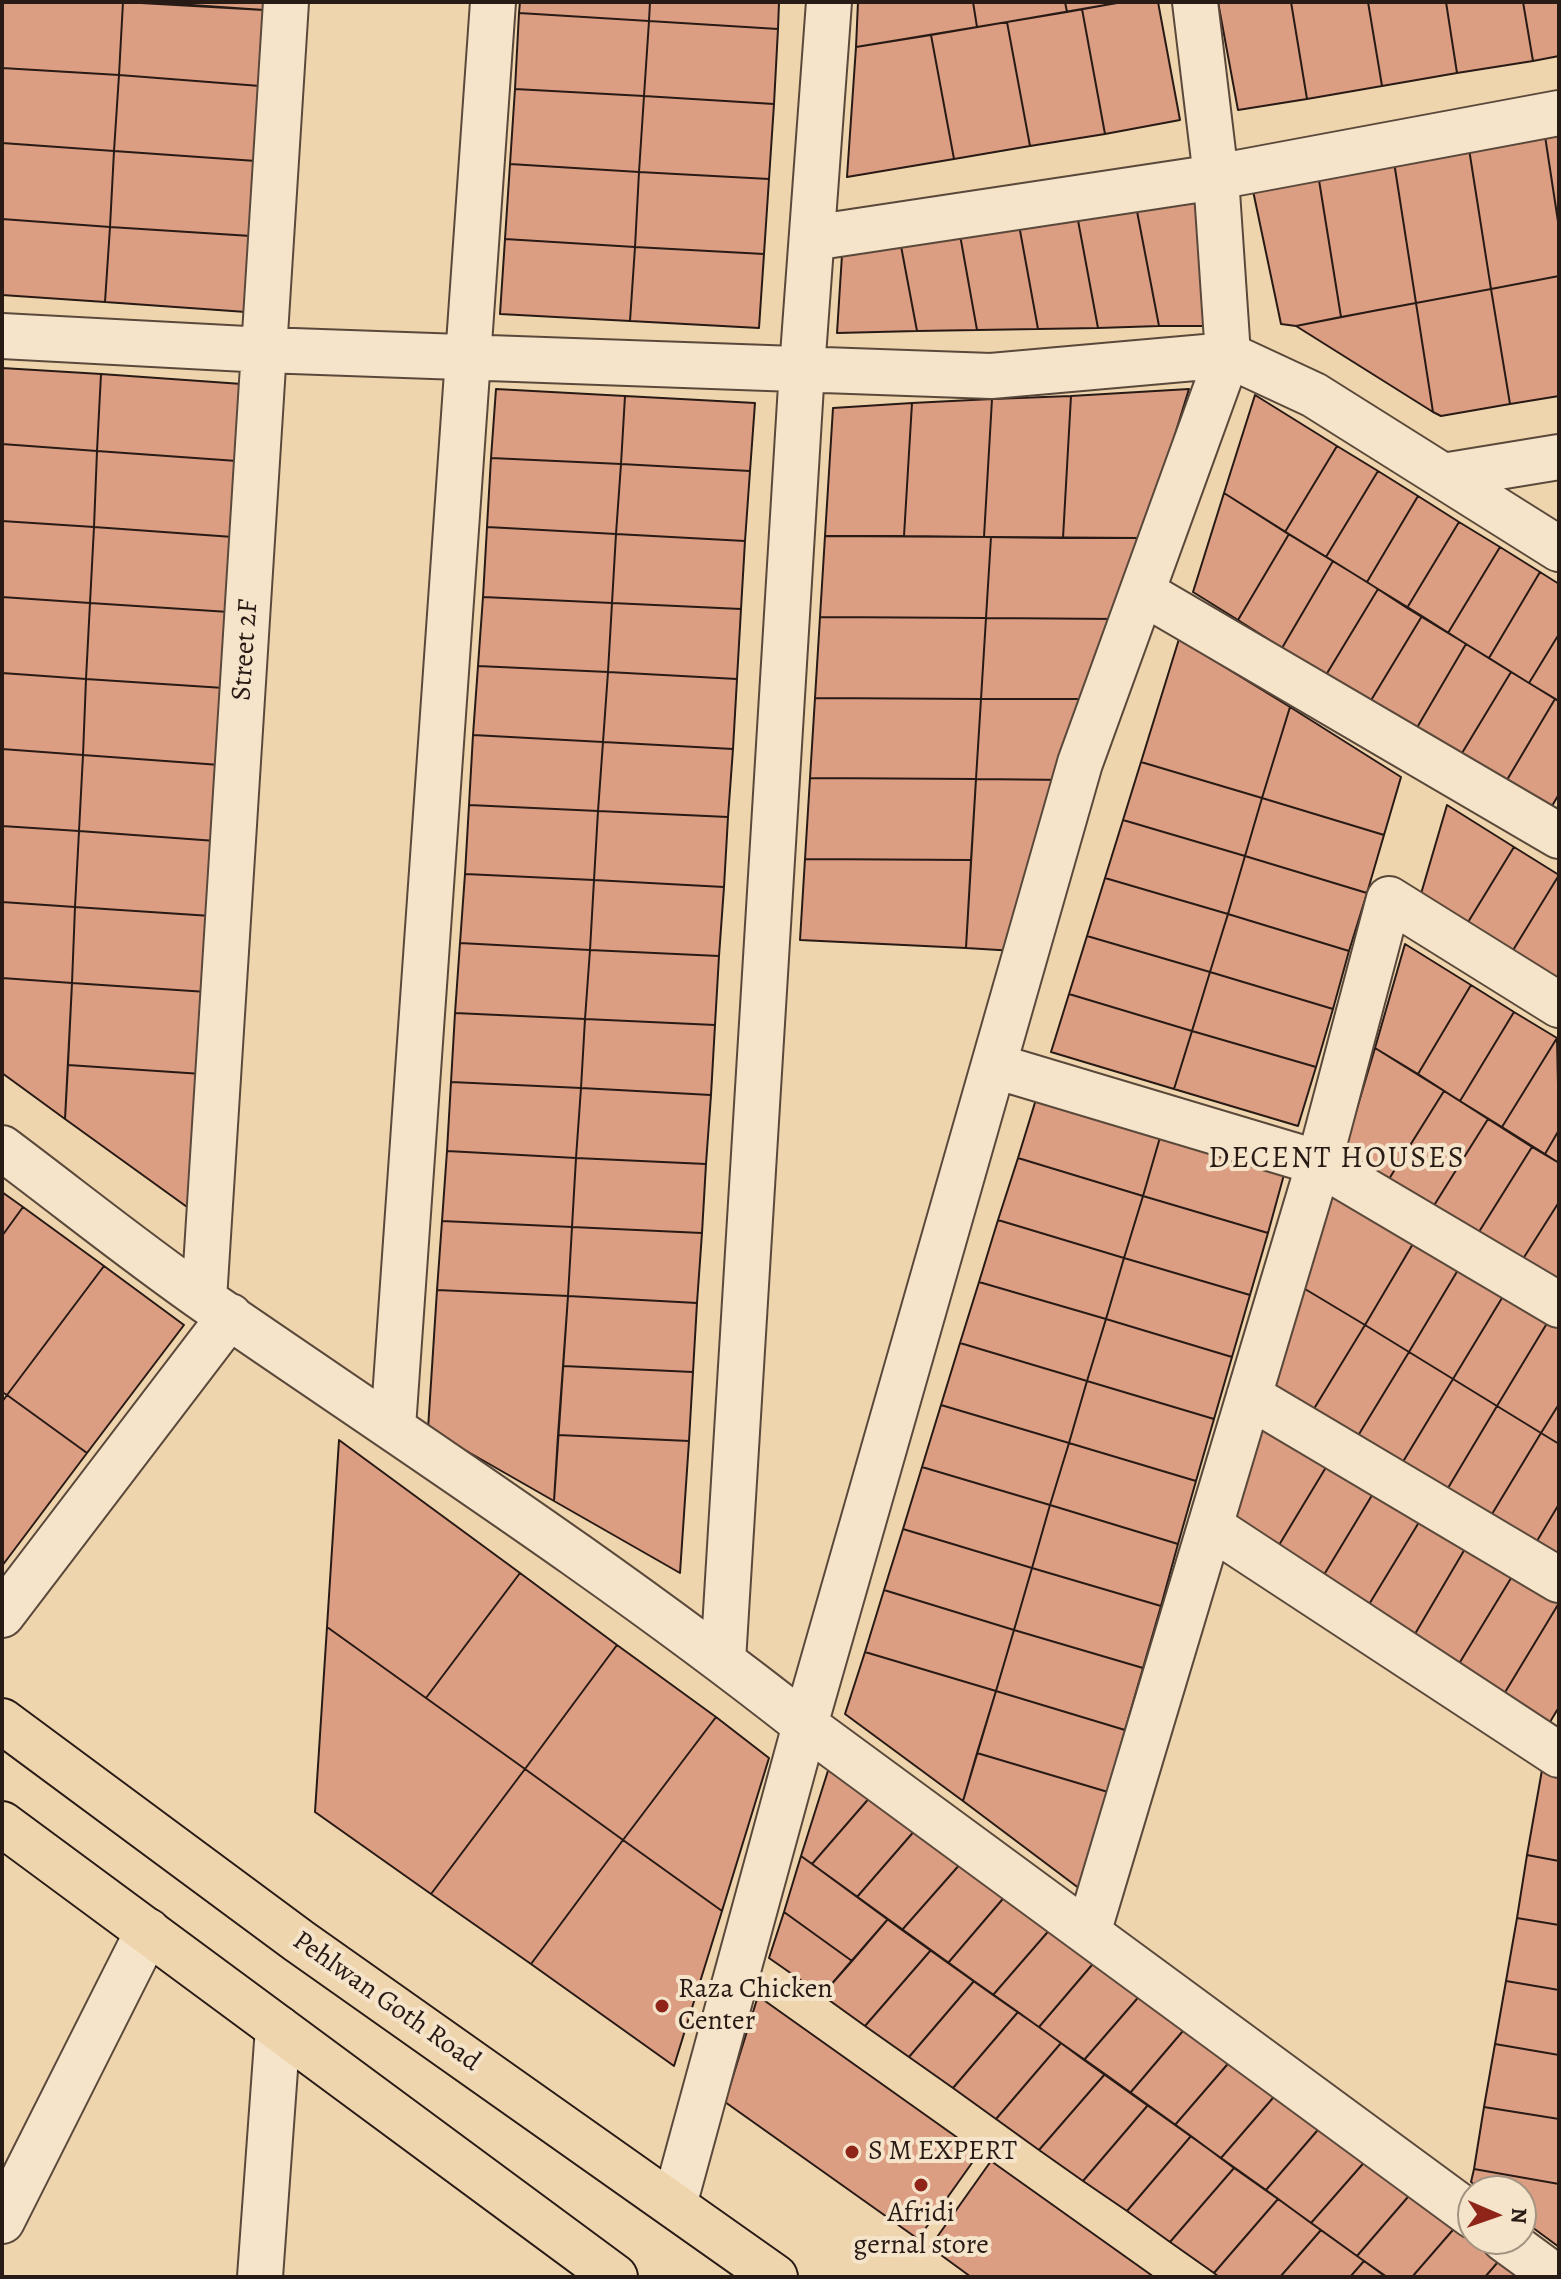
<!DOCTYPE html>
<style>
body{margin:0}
#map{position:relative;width:1561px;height:2279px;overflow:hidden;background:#efd5ad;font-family:Alegreya,serif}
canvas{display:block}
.frame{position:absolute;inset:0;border:4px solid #281a15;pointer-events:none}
.north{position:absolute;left:1457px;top:2175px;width:80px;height:80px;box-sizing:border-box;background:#f5e4ca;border:2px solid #a39382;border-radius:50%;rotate:92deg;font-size:22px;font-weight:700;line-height:32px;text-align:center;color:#281a15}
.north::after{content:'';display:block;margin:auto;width:28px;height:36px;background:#8f2418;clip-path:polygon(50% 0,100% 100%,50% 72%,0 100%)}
</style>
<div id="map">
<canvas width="1561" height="2279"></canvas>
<div class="frame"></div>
<div class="north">N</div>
</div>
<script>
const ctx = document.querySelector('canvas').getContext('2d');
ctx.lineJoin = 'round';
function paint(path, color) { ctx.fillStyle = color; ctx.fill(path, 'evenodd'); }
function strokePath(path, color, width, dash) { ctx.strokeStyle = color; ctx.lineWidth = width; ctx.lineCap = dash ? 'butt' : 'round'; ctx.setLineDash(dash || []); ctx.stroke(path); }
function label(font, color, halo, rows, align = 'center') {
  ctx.font = font + ' Alegreya,serif'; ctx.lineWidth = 8; ctx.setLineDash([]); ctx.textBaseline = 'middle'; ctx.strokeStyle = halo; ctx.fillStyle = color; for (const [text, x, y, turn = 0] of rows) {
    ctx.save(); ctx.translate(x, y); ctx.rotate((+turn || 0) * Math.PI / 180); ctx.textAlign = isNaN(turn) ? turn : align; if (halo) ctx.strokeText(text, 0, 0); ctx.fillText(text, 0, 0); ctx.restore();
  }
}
const building = new Path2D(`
 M2,2h121l-4,73 -117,-7z
 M123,2l141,8 -4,76 -141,-11z
 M148,2h116v8z
 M520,2h130l-1,19 -130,-8z
 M650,2h129l-1,27 -129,-8z
 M858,2h115l4,25 -121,20z
 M973,2h92l2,10 -90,15z
 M1065,2h57l-55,10z
 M1123,2h35l22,118 -75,14 -23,-125z
 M1218,2h73l16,97 -69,11z
 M1291,2h77l14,84 -75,13z
 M1368,2h78l11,71 -75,13z
 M1446,2h77l10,59 -76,12z
 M1523,2h36v54l-26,5z
 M1082,9l23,125 -75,12 -23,-124z
 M519,13l130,8 -5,75 -129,-7z
 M649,21l129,8 -4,75 -130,-8z
 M1007,22l23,124 -76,13 -23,-124z
 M931,35l23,124 -107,18 9,-130z
 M2,68l117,7 -5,76 -112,-8z
 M119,75l141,11 -4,75 -142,-10z
 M515,89l129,7 -5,76 -129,-8z
 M644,96l130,8 -5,75 -130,-7z
 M1559,134v94l-14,-92z
 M1545,136l14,92v48l-68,13 -22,-140z
 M2,143l112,8 -4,76 -108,-8z
 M1469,149l22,140 -75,14 -22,-141z
 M114,151l142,10 -5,75 -141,-9z
 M1394,162l22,141 -75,14 -23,-143z
 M510,164l129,8 -4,75 -130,-8z
 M639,172l130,7 -5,75 -129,-7z
 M1318,174l23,143 -45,9 -15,-2 -29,-138z
 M1195,195l24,131h-60l-23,-120z
 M1136,206l23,120 -61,2 -21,-113z
 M1077,215l21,113 -60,1 -19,-104z
 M2,219l108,8 -5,75 -103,-7z
 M1019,225l19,104 -61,1 -17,-95z
 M110,227l141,9 -5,76 -141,-10z
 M960,235l17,95 -60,1 -16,-85z
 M505,239l130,8 -5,74 -130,-7z
 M901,246l16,85 -80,2 5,-78z
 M635,247l129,7 -5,74 -129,-7z
 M1559,276v120l-49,8 -19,-115z
 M1491,289l19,115 -69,12 -8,-4 -17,-109z
 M1416,303l17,109 -137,-86 82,-16z
 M2,368l99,6 -4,77 -95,-7z
 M101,374l141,10 -5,77 -140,-10z
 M496,389l129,7 -4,68 -130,-6z
 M1189,389l-46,149h-80l8,-142z
 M1255,395l82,51 -52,86 -61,-39z
 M625,396l130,7 -5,68 -129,-7z
 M1071,396l-8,142 -79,-1 8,-138z
 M992,399l-8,138 -80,-1 8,-133z
 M912,403l-8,133h-79l8,-128z
 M2,444l95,7 -3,76 -92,-6z
 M1337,446l41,25 -52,86 -41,-25z
 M97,451l140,10 -4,76 -139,-10z
 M491,458l130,6 -5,70 -129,-7z
 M621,464l129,7 -5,70 -129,-7z
 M1378,471l40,25 -51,86 -41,-25z
 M1224,493l65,41 -51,86 -45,-28z
 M1418,496l41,26 -52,86 -40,-26z
 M2,521l92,6 -4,76 -88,-6z
 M1459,522l41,25 -52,86 -41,-25z
 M94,527l139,10 -4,75 -139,-9z
 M487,527l129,7 -4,69 -129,-6z
 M616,534l129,7 -4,68 -129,-6z
 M1289,534l44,27 -51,87 -44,-28z
 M825,536l166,1 -5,81 -166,-1z
 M991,537l152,1 -25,81 -132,-1z
 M1500,547l40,25 -51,86 -41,-25z
 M1333,561l45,28 -52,86 -44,-27z
 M1540,572l19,12v50l-30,49 -40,-25z
 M1378,589l44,27 -52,86 -44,-27z
 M2,597l88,6 -4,76 -84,-6z
 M483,597l129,6 -4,69 -130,-6z
 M90,603l139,9 -5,76 -138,-9z
 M612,603l129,6 -4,70 -129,-7z
 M1422,616l44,28 -51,87 -45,-29z
 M820,617l166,1 -5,81 -166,-1z
 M986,618l132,1 -25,80h-112z
 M1559,634v67l-30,-18z
 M1179,639l111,68 -28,91 -121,-36z
 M1466,644l45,28 -52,86 -44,-27z
 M478,666l130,6 -5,70 -130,-7z
 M608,672l129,7 -4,70 -130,-7z
 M1511,672l44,27 -51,86 -45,-27z
 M2,673l84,6 -3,76 -81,-6z
 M86,679l138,9 -4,77 -137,-10z
 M815,698l166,1 -5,80 -166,-1z
 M981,699h112l-25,81 -92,-1z
 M1555,699l4,2v93l-11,19 -44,-28z
 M1290,707l111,70 -17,58 -122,-37z
 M473,735l130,7 -5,69 -129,-6z
 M603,742l130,7 -5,68 -130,-6z
 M2,749l81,6 -4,76 -77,-5z
 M83,755l137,10 -4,76 -137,-10z
 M1141,762l121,36 -17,58 -122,-36z
 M810,778l166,1 -5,81 -166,-1z
 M976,779l92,1 -53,171 -49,-3z
 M1262,798l122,37 -17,58 -122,-37z
 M469,805l129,6 -4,69 -129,-6z
 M1447,805l67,42 -52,85 -44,-28z
 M598,811l130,6 -4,70 -130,-7z
 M1123,820l122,36 -17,58 -123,-36z
 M2,826l77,5 -4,76 -73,-5z
 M79,831l137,10 -5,75 -136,-9z
 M1514,847l45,28 -52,85 -45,-28z
 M1245,856l122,37 -18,58 -121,-37z
 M805,859l166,1 -5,88 -166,-8z
 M465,874l129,6 -4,70 -130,-7z
 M1559,875v103l-6,10 -46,-28z
 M1105,878l123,36 -18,58 -123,-36z
 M594,880l130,7 -5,69 -129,-6z
 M2,902l73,5 -3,76 -70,-5z
 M75,907l136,9 -4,76 -135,-9z
 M1228,914l121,37 -16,58 -123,-37z
 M1087,936l123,36 -18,59 -123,-37z
 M460,943l130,7 -5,69 -130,-6z
 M1405,944l66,41 -53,89 -43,-26z
 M590,950l129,6 -4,69 -130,-6z
 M1210,972l123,37 -17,58 -124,-36z
 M2,978l70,5 -7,136 -63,-46z
 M72,983l135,9 -5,82 -134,-9z
 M1471,985l43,27 -54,89 -42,-27z
 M1069,994l123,37 -18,58 -123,-37z
 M1514,1012l43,26 -55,89 -42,-26z
 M455,1013l130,6 -4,69 -130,-6z
 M585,1019l130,6 -4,70 -130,-7z
 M1192,1031l124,36 -18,59 -124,-37z
 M1557,1038l2,92 -14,24 -43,-27z
 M1375,1048l69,43 -55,88 -45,-27z
 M68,1065l134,9 -8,138 -129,-93z
 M451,1082l130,6 -5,70 -129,-7z
 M581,1088l130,7 -5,69 -130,-6z
 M1444,1091l44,28 -55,88 -44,-28z
 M1037,1096l124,38 -18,62 -125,-38z
 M1488,1119l44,28 -55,88 -44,-28z
 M1559,1130v33l-14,-9z
 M1161,1134l124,37 -17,62 -125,-37z
 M1532,1147l27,16v39l-38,60 -44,-27z
 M447,1151l129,7 -4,69 -130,-6z
 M576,1158l130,6 -4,69 -130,-6z
 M1018,1158l125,38 -19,62 -126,-38z
 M1334,1186l83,51 -52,88 -65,-39z
 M2,1192l21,15 -21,29z
 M1143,1196l125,37 -18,62 -126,-37z
 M1559,1202v84l-38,-24z
 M23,1207l81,59 -97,129 -5,-3v-156z
 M998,1220l126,38 -18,61 -127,-37z
 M442,1221l130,6 -4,69 -131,-6z
 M572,1227l130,6 -5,70 -129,-7z
 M1417,1237l44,28 -52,87 -44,-27z
 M1124,1258l126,37 -18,62 -126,-38z
 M1461,1265l44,28 -52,86 -44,-27z
 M104,1266l80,59 -97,128 -80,-58z
 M979,1282l127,37 -19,62 -127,-38z
 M1300,1286l65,39 -53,87 -44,-27z
 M437,1290l131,6 -14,205 -126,-72z
 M1505,1293l44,27 -52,86 -44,-27z
 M568,1296l129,7 -4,69 -130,-6z
 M1106,1319l126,38 -18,62 -127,-38z
 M1549,1320l10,6v78l-18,29 -44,-27z
 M1365,1325l44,27 -53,87 -44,-27z
 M960,1343l127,38 -18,62 -128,-38z
 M1409,1352l44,27 -52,86 -45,-26z
 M563,1366l130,6 -4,69 -131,-6z
 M1453,1379l44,27 -52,87 -44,-28z
 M1087,1381l127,38 -18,62 -127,-38z
 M7,1395l80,58 -85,113v-164z
 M1559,1404v40l-18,-11z
 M941,1405l128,38 -19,62 -128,-38z
 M1497,1406l44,27 -52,86 -44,-26z
 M1259,1415l72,44 -58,96 -46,-27z
 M1541,1433l18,11v60l-25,42 -45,-27z
 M558,1435l131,6 -9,132 -126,-72z
 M339,1440l181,133 -94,125 -99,-71z
 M1069,1443l127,38 -18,63 -128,-39z
 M1331,1459l46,28 -58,96 -46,-28z
 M922,1467l128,38 -18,63 -129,-39z
 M1377,1487l47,27 -59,97 -46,-28z
 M1559,1504v57l-25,-15z
 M1050,1505l128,39 -17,62 -129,-38z
 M1424,1514l45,28 -57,97 -47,-28z
 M903,1529l129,39 -18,62 -130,-40z
 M1469,1542l47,28 -59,97 -45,-28z
 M1032,1568l129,38 -18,62 -129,-38z
 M1516,1570l43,26v7l-55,91 -47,-27z
 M520,1573l97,72 -92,124 -99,-71z
 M884,1590l130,40 -18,61 -131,-39z
 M1559,1603v104l-9,15 -46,-28z
 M327,1627l198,142 -94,125 -116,-82z
 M1014,1630l129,38 -18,62 -129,-39z
 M617,1645l99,72 -93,123 -98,-71z
 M865,1652l131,39 -33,110 -118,-87z
 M996,1691l129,39 -17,62 -131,-39z
 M716,1717l53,41 -47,153 -99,-71z
 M977,1753l131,39 -28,97 -117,-88z
 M1545,1753l14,9v99l-32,-6z
 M833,1755l45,33 -66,76 -11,-8z
 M525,1769l98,71 -92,124 -100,-70z
 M878,1788l45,33 -66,76 -45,-33z
 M923,1821l46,33 -67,76 -45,-33z
 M623,1840l99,71 -48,155 -143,-102z
 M969,1854l44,33 -65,76 -46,-33z
 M1527,1855l32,6v64l-42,-7z
 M801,1856l87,63 -36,42 -68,-49z
 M1013,1887l46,32 -66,76 -45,-32z
 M784,1912l68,49 -30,34 -53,-37z
 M1517,1918l42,7v65l-53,-9z
 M888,1919l43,31 -66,76 -43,-31z
 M1059,1919l44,33 -64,75 -46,-32z
 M931,1950l43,31 -65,76 -44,-31z
 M1103,1952l46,33 -65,75 -45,-33z
 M974,1981l44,31 -65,76 -44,-31z
 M1506,1981l53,9v65l-64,-11z
 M1149,1985l45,33 -64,75 -46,-33z
 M758,1996l221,157 -61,86 -193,-137z
 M1018,2012l43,31 -65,76 -43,-31z
 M1194,2018l45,33 -64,74 -45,-32z
 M1061,2043l44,31 -66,76 -43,-31z
 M1495,2044l64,11v64l-75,-12z
 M1239,2051l46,33 -64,74 -46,-33z
 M1105,2074l43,31 -65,76 -44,-31z
 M1285,2084l44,33 -63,73 -45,-32z
 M1148,2105l43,31 -64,75 -44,-30z
 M1484,2107l75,12v65l-85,-15z
 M1329,2117l46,33 -64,73 -45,-33z
 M1191,2136l43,32 -64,74 -43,-31z
 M1375,2150l45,33 -63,73 -46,-33z
 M991,2161l163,116h-183l-41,-30z
 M1234,2168l44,31 -64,74 -44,-31z
 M1474,2169l85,15v63l-38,-28v-28h-38l-12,-9z
 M1420,2183l45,33 -53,61h-25l-30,-21z
 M1278,2199l43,31 -41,47h-61l-5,-4z
 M1465,2216l8,5v18h24l13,9 -25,29h-73z
 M1321,2230l43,31 -14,16h-70z
 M1510,2248l40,29h-65z
 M1364,2261l22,16h-36z`);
paint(building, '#dc9e82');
strokePath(building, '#281a15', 2);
const minor = new Path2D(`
 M812,238l404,-61 343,-64
 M2,336l263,14 726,26 237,-21 86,40 245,154
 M1443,476l116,-19
 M1142,592l417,244
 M995,1066l324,97 240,142
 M2,1148c68,51 135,105 204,153 202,139 407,272 599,424l668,491
 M204,1299l82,-1297
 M1249,1396l310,184
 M393,1427l100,-1425
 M1210,1526l349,229
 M2,1615l228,-299
 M723,1661l79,-1292 27,-367
 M1088,1933l231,-770 70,-264 170,106
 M674,2205l131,-480 275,-962 148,-408 -12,-178 -21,-175
 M2,2221l146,-290
 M1504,2239l52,38
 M260,2277l18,-249`);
const major = new Path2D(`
 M2,1721l297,220 476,336
 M2,1824l613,453`);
strokePath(minor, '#5a493b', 48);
strokePath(major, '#281a15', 48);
strokePath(minor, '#f5e4ca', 44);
strokePath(major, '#efd5ad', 44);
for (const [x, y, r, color] of [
 [662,2006,8,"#8f2418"],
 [852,2152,8,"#8f2418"],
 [921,2185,8,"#8f2418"]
]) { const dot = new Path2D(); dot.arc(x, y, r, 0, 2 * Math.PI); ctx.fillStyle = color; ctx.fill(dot); strokePath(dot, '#f5e4ca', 3); }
label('28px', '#281a15', '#f5e4ca', [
 ["Street 2F",246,650,-86],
 ["Pehlwan Goth Road",386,2002,35]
]);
label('28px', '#281a15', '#f5e4ca', [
 ["Raza Chicken",678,1990],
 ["Center",678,2022],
 ["S M EXPERT",868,2152],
 ["Afridi",921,2214,"center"],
 ["gernal store",921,2246,"center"]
], 'left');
ctx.letterSpacing = '2px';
label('30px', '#281a15', '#f5e4ca', [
 ["DECENT HOUSES",1337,1160]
]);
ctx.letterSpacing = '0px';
</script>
